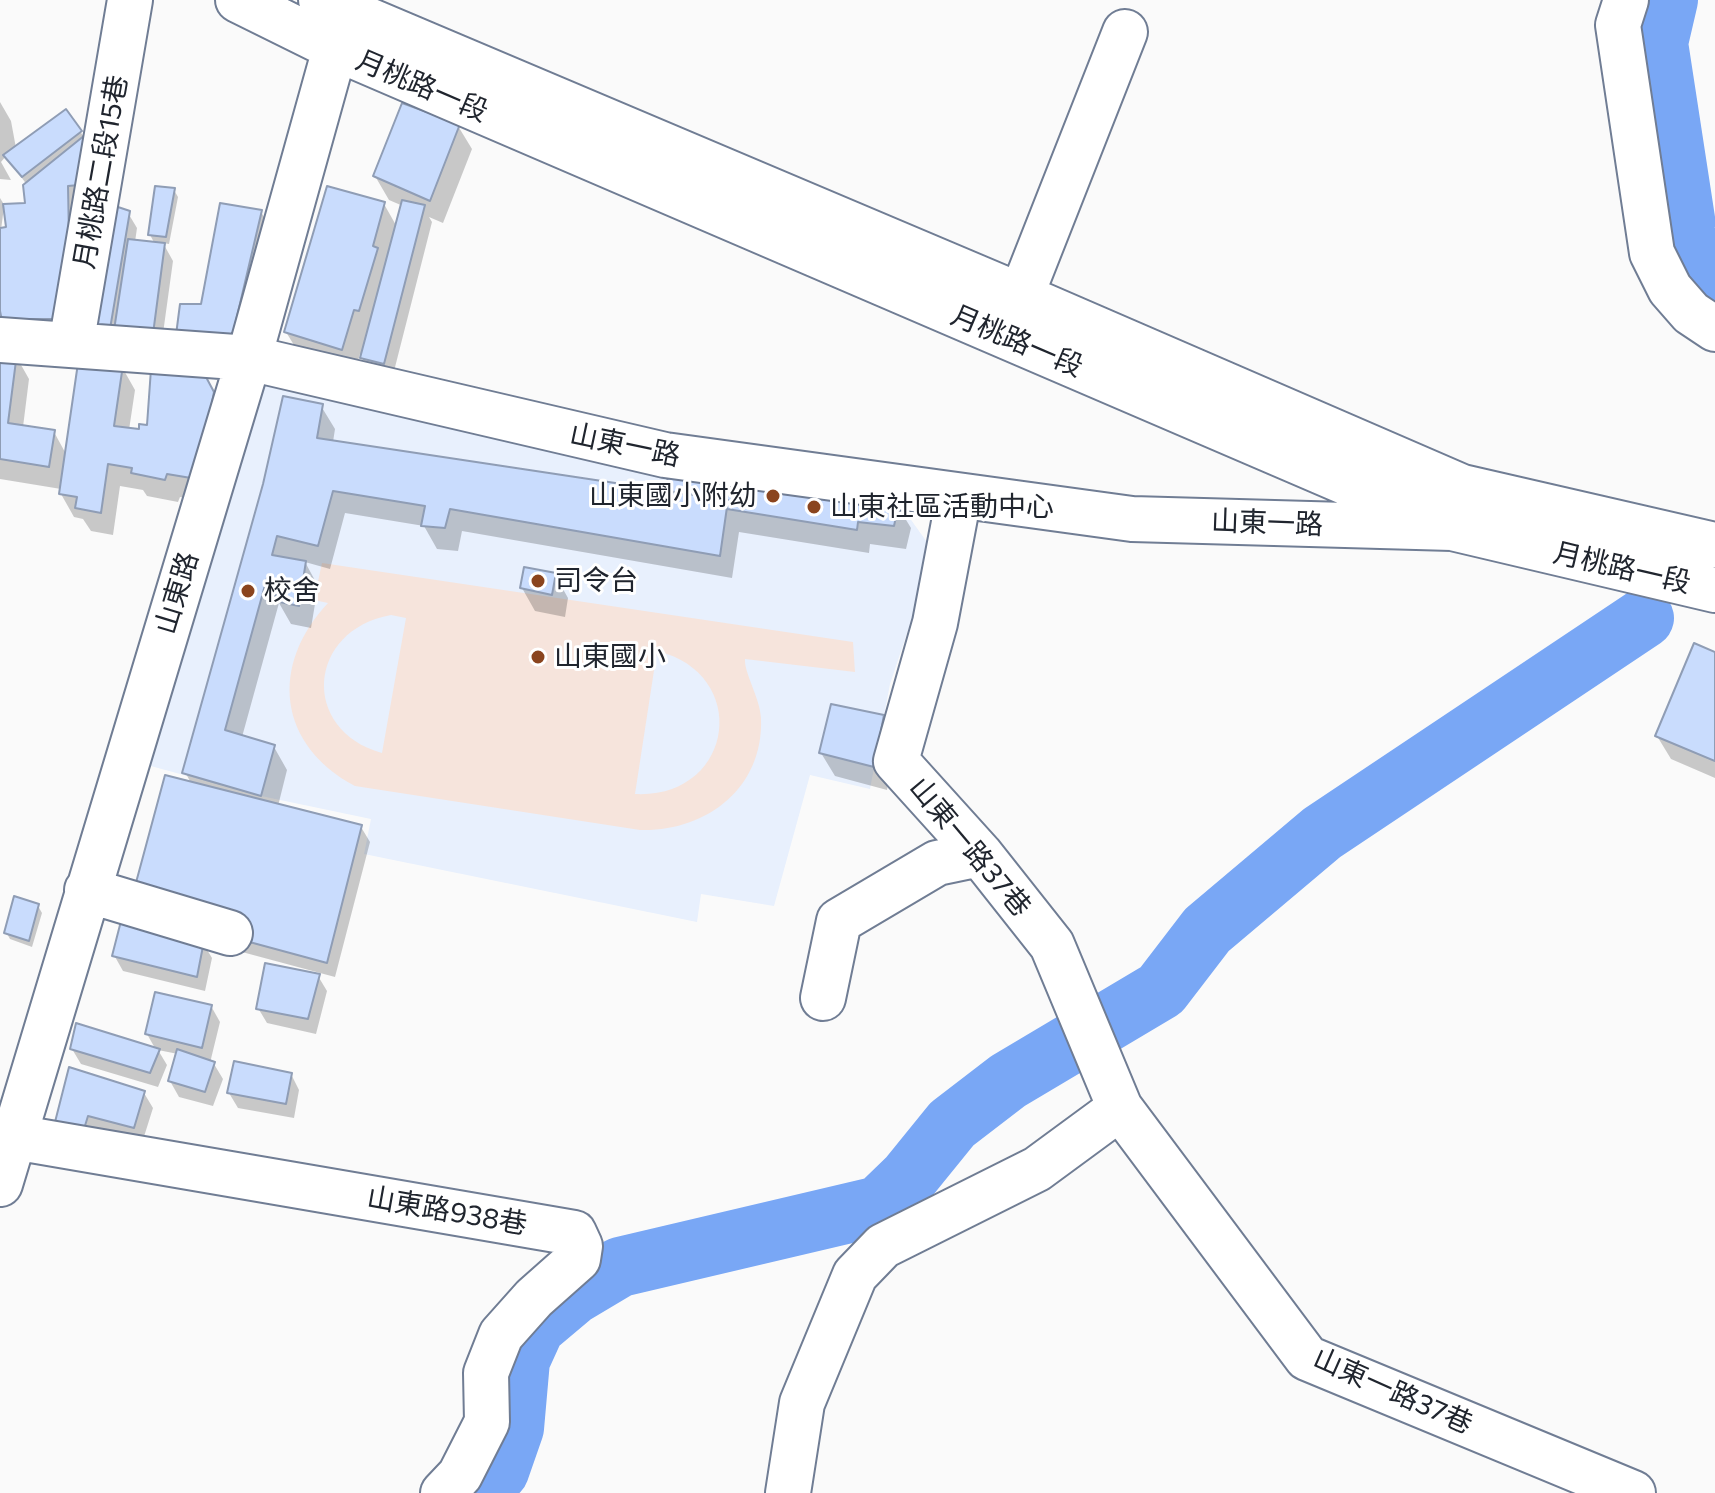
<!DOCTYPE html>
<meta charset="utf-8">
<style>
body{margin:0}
canvas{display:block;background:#fafafa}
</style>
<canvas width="1715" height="1493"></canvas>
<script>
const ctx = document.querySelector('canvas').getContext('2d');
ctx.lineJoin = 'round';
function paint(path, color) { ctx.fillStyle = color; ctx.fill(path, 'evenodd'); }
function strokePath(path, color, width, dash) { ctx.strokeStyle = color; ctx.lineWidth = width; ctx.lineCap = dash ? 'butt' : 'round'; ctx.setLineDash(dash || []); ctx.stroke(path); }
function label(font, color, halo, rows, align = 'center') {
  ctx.font = font + ' Commissioner,"Noto Sans TC",sans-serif'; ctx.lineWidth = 6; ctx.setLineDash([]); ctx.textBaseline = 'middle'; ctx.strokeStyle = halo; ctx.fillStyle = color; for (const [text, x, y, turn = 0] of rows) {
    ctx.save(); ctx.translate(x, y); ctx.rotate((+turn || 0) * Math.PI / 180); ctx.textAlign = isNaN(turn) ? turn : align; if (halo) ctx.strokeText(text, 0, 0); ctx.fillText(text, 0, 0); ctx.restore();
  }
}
paint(new Path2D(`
 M258,380l641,123 35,49 -44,132 -20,105 -60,-14 -36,131 -73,-12 -4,28 -333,-68 7,-35 -110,-23 -114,-31z`), '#e8f0fd');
paint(new Path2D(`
 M322,563l531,79 2,30 -110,-13c-1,14 15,39 16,59 3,71 -56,114 -121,112l-285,-44c-77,-41 -86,-120 -27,-183l-14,-3zM391,615l15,3 -24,135c-82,-23 -75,-123 9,-138zM657,651c95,23 77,148 -22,143z`), '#f6e4dc');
paint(new Path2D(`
 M0,102l11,19 5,27 49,-36 20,26 -5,211 -80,-2v-149l5,8 23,-1 -1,-20 -21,-29 -5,6 10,18 -11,-1zM4,207l4,22 -7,1z
 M458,126l14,23 -29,74 -14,-6 3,5 -40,157 -21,-6 -11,-19 -5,18 -55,-17 -14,-23 98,-128 13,23 6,-21 -14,-6 -14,-24z
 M174,190l4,7 -9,47 -6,-1 10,18 -12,87 -65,-7 32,-128 9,15 -2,14 20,2 -5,-9z
 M261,212l14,23 -31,130 -41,-59z
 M0,356h16l13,23 -6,48 31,5 12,22 56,-87 13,23 -6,40 12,1 8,-4 56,-48 21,38 -17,85 -29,-5 -2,5 -31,-6 -4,-6 -23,-4 -7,49 -22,-4 -8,-12 -9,-2 -13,-23v-5l-61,-10z
 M321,406l14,23 -2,13 334,51 230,12 14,23 -5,21 -36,-5 -1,9 -130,-21 -7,46 -270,-47 -4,20 -21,-2 -13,-23 -79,-13 -15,56 -25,-7 13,24 -7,42 -20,-4 -12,-21 -37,134 32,10 13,23 -9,36 83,21 9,15 -35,135 -93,-25 -9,-15 -42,-154 -6,-11z
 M555,575l13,23 -3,19 -30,-6 -13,-23z
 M1715,654v124l-44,-19 -14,-23z
 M882,717l14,23 -9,50 -52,-14 -14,-23z
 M38,906l4,7 -10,34 -22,-8 -4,-7z
 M203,943l9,15 -7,33 -82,-20 -9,-16z
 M318,976l9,15 -11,43 -49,-11 -9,-15z
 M211,1006l9,16 -10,41 4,1 9,15 -10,27 -34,-9 -9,-16 8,-27 -20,-4 9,15 -9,22 -77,-23 -9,-15 84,1 -9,-16z
 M291,1074l8,16 -5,28 -56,-10 -9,-15z
 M144,1093l9,15 -11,35 -85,-21z`), '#0003');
strokePath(new Path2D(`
 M1668,0l-10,43 29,189 17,40 11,9
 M477,1493l22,-22 15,-43 6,-68 15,-33 38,-32 47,-28 259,-61 30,-29 43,-53 56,-43 153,-91 46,-60 115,-97 322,-215`), '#79a7f5', 60);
const building = new Path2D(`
 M402,103l58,21 -30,77 -57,-25z
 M66,109l16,22 -60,46 -19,-22z
 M85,135l-6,50 -11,1 1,52 -6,81h-34v6l-26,1 -3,-15v-83l6,-1 -3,-23 22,-1 -2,-18z
 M155,186l20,2 -9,49 -18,-2z
 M327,186l58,16 -12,44 5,2 -19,63 -5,-1 -12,40 -58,-18z
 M402,200l23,5 -41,159 -24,-6z
 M100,201l30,10 -20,118 -25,-3z
 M220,203l42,7 -31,132 -55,-7 4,-31h21z
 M128,239l37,4 -12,91 -39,-4z
 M17,353l-9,70 47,7 -6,37 -49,-8v-105z
 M78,363l45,2 -9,61 25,3v-5l8,1 4,-56 55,8 8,15 -17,87 -30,-5 -2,6 -34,-7 1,-5 -24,-4 -7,49 -26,-5 2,-11 -18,-3z
 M283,396l40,8 -6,34 411,62 -8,56 -270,-47 -5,19 -24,-2 4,-20 -92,-15 -15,55 -41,-10 -5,19 34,6 -7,45 -24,-5 3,-20 -11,-3 -42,152 50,15 -14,51 -79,-23 81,-289z
 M669,468l230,35 -5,23 -36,-4 -1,8 -130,-21 1,-9 -62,-9z
 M524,567l32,6 -4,22 -32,-7z
 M1694,643l21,9v109l-60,-25z
 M831,704l53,11 -10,52 -55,-14z
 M165,775l197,50 -35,138 -96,-26 -97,-47z
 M14,896l25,8 -10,37 -25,-8z
 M121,921l83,20 -7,36 -85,-21z
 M265,963l55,11 -12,45 -52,-10z
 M155,992l57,13 -10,43 -57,-14z
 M76,1023l84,26 -10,24 -80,-24z
 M177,1049l38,13 -10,30 -37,-11z
 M234,1061l58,12 -6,31 -59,-11z
 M69,1067l76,24 -11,37 -46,-12 -4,13 -29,-7z`);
paint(building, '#c9dcfd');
strokePath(building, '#8f9db5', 2);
const minor = new Path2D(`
 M238,0l97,48 1117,480 263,62
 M321,0l700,296 441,191 253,58
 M1626,0l-8,25 34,228 18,36 21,24 24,16
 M1021,296l104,-264
 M0,340l249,18 416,97 467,64 320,9 10,-41
 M71,345l59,-345
 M959,496l-24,127 -39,138 84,93 72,91 68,163 187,250 326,135
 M87,890l143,43
 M823,998l16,-77 98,-58 43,-9
 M14,1137l560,96 6,13 -2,13 -44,39 -33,37 -15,38 1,49 -27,53 -17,18
 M0,1184l249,-826 94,-338
 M788,1493l14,-90 53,-128 28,-29 154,-77 83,-61`);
strokePath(minor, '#707d94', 48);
strokePath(minor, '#fff', 44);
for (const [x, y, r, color] of [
 [773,496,8,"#8a441e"],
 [814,507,8,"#8a441e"],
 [538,581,8,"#8a441e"],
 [248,591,8,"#8a441e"],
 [538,657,8,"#8a441e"]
]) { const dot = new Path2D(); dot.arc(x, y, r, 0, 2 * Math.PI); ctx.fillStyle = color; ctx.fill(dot); strokePath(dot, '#fff', 3); }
label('28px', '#20252e', '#fff', [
 ["月桃路一段",422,86,23],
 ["月桃路二段15巷",101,172,-80],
 ["月桃路一段",1017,341,23],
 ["山東一路",625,445,12],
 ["山東一路",1267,523,2],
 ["月桃路一段",1622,568,13],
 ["山東路",177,593,-73],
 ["山東一路37巷",970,847,50],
 ["山東路938巷",447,1211,10],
 ["山東一路37巷",1393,1391,24]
]);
label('28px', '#20252e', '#fff', [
 ["山東國小附幼",757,496,"right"],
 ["山東社區活動中心",830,507],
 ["司令台",554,581],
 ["校舍",264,591],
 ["山東國小",554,657]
], 'left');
</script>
